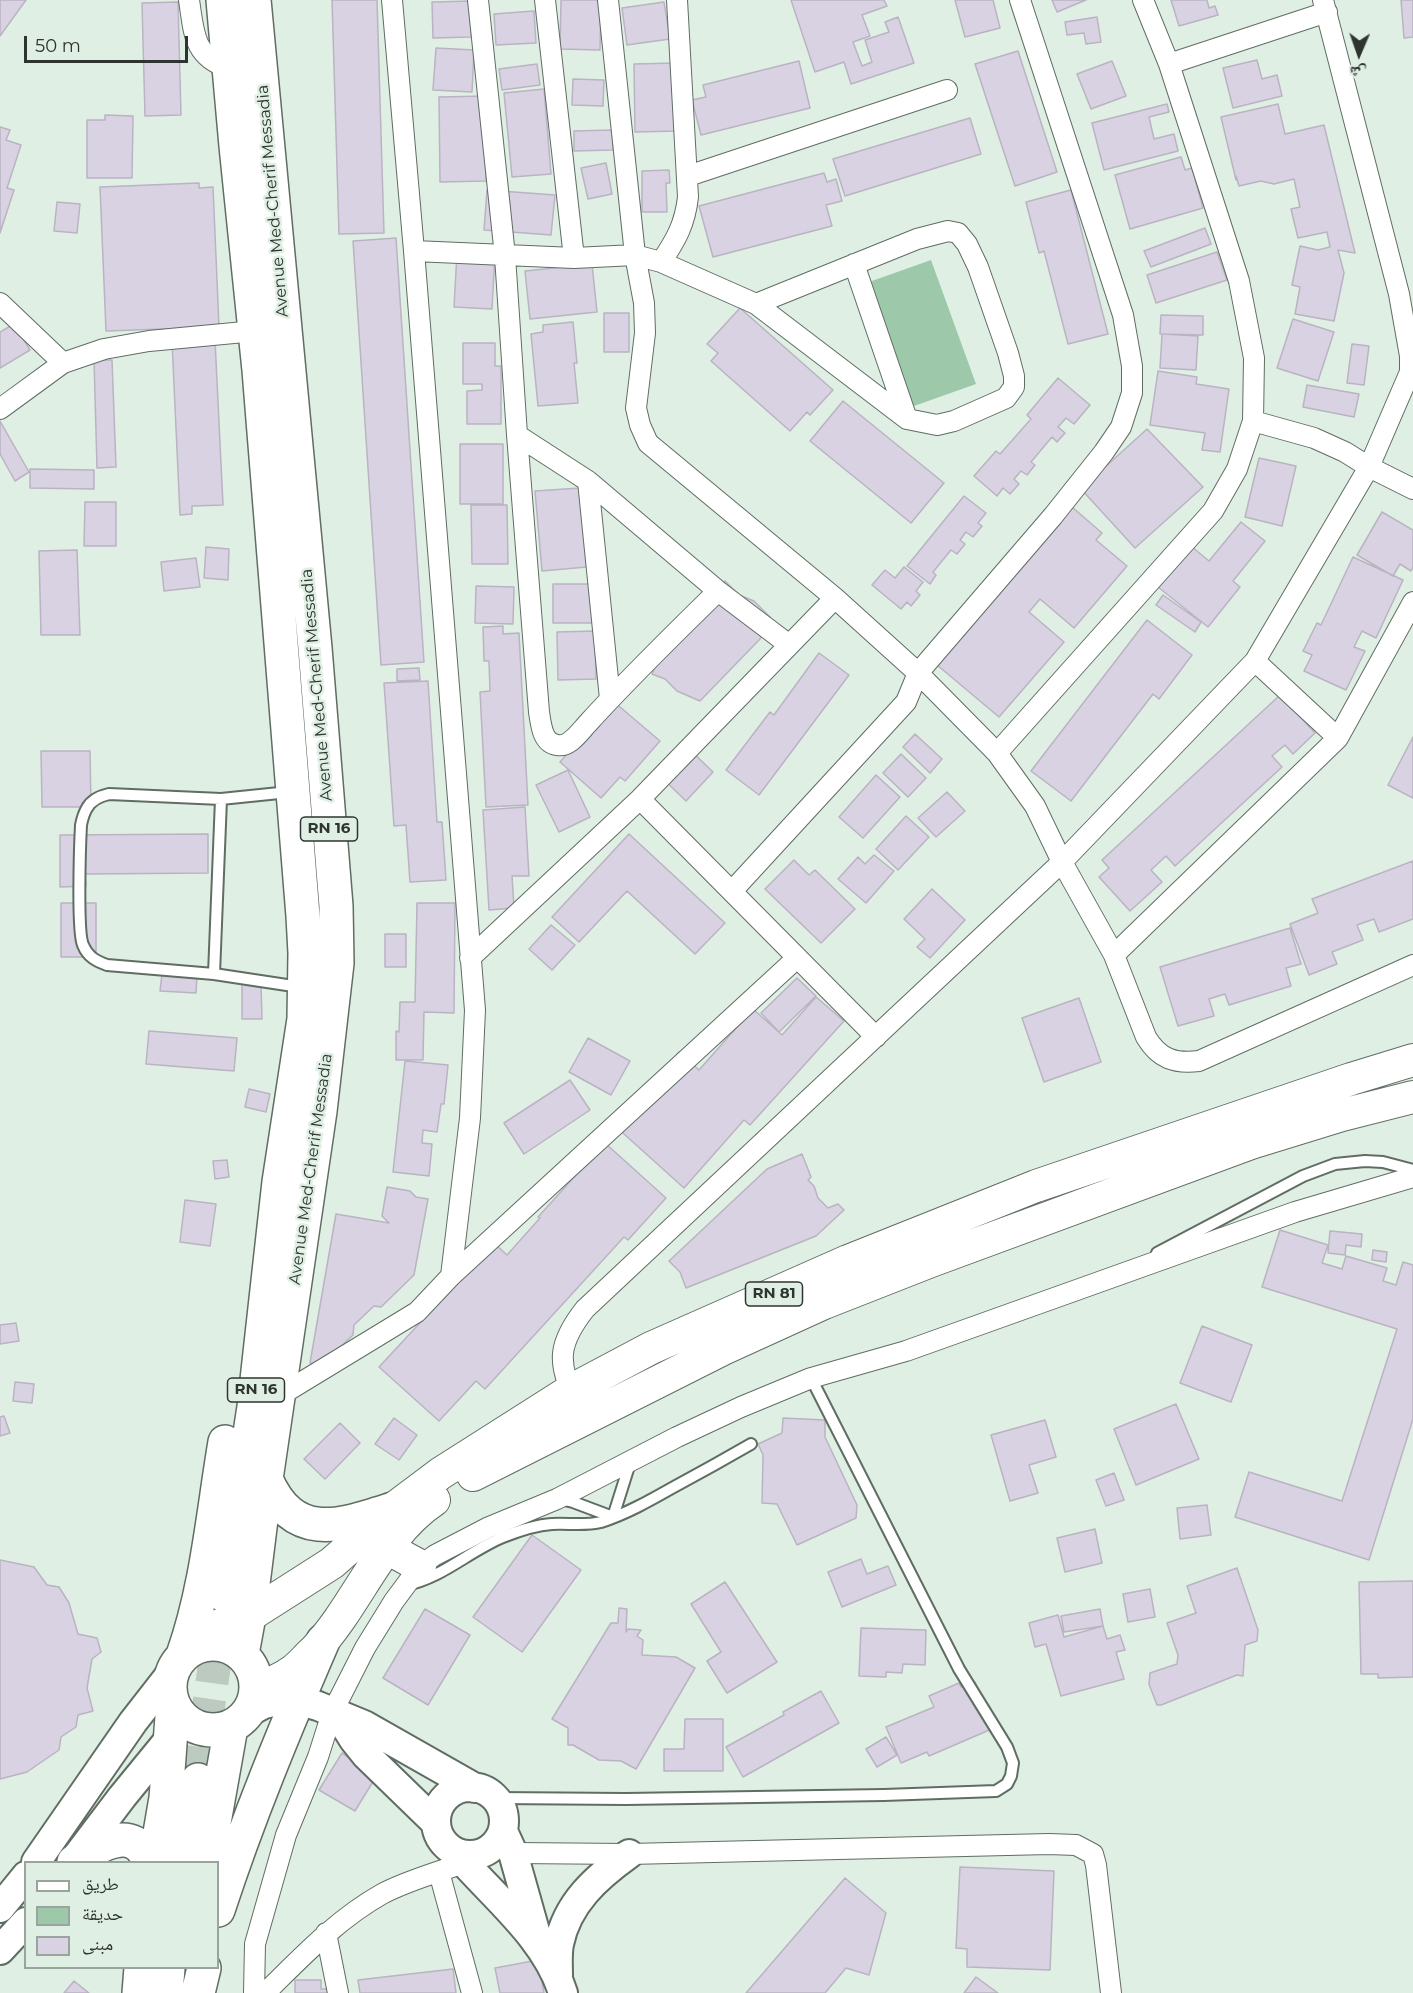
<!DOCTYPE html>
<meta charset="utf-8">
<style>
body{margin:0}
#map{position:relative;width:1413px;height:1993px;overflow:hidden;background:#e0efe4;font-family:Montserrat,"Noto Naskh Arabic",sans-serif}
canvas{display:block}
.legend{position:absolute;left:24px;top:1861px;width:195px;height:108px;box-sizing:border-box;background:#e0efe4;border:2px solid #99a49c;margin:0;padding:8px 10px;list-style:none;font-size:18px;color:#2e3430}
.legend li{display:flex;align-items:center;gap:12px;height:30px}
.legend b{width:30px;border:2px solid #99a49c}
.north{position:absolute;left:1329px;top:24px;width:60px;height:60px;-webkit-text-stroke:4px #e0efe4;paint-order:stroke;rotate:182deg;font-size:16px;font-weight:700;line-height:24px;text-align:center;color:#2e3430}
.north::after{content:'';display:block;margin:auto;width:21px;height:27px;background:#2e3430;clip-path:polygon(50% 0,100% 100%,50% 72%,0 100%)}
.scale{position:absolute;left:24px;top:36px;width:164px;height:27px;box-sizing:border-box;border:3px solid #2e3430;border-top:0;padding-left:8px;font-size:18px;line-height:21px;white-space:nowrap;color:#2e3430;-webkit-text-stroke:4px #e0efe4;paint-order:stroke}
</style>
<div id="map">
<canvas width="1413" height="1993"></canvas>
<ul class="legend">
<li><b style="height:8px;background:#fff"></b>طريق</li>
<li><b style="height:16px;background:#9dc9aa"></b>حديقة</li>
<li><b style="height:16px;background:#d9d2e2"></b>مبنى</li>
</ul>
<div class="north">ش</div>
<div class="scale">50 m</div>
</div>
<script>
const ctx = document.querySelector('canvas').getContext('2d');
ctx.lineJoin = 'round';
function paint(path, color) { ctx.fillStyle = color; ctx.fill(path, 'evenodd'); }
function strokePath(path, color, width, dash) { ctx.strokeStyle = color; ctx.lineWidth = width; ctx.lineCap = dash ? 'butt' : 'round'; ctx.setLineDash(dash || []); ctx.stroke(path); }
function label(font, color, halo, rows, align = 'center') {
  ctx.font = font + ' Montserrat,sans-serif'; ctx.lineWidth = 5; ctx.setLineDash([]); ctx.textBaseline = 'middle'; ctx.strokeStyle = halo; ctx.fillStyle = color; for (const [text, x, y, turn = 0] of rows) {
    ctx.save(); ctx.translate(x, y); ctx.rotate((+turn || 0) * Math.PI / 180); ctx.textAlign = isNaN(turn) ? turn : align; if (halo) ctx.strokeText(text, 0, 0); ctx.fillText(text, 0, 0); ctx.restore();
  }
}
paint(new Path2D(`
 M931,260l45,124 -76,27 -45,-124z`), '#9dc9aa');
const building = new Path2D(`
 M0,0h26l-26,36z
 M332,0h45l7,233 -45,1z
 M561,0h40l-1,50 -40,-1z
 M791,0h93l3,6 -25,9 8,21 -17,6 9,24 10,-4 -7,-22 24,-8 -4,-10 13,-5 16,46 -63,21 -7,-22 -29,10z
 M955,0h38l7,28 -35,9z
 M1052,0h34l-29,12z
 M1171,0h36l2,8 6,-2 3,9 -39,11z
 M1401,0h12v37l-9,1z
 M471,1v36l-38,1 -1,-36z
 M178,2l3,113 -36,1 -3,-113z
 M664,2l6,37 -43,6 -5,-37z
 M534,11l2,32 -40,2 -2,-31z
 M1097,17l4,25 -15,2 -2,-11 -17,2 -2,-13z
 M436,48l38,2 -2,42 -39,-2z
 M1018,51l39,121 -42,14 -40,-122z
 M1257,60l5,19 15,-4 5,21 -49,12 -10,-40z
 M799,61l11,47 -109,27 -9,-35 14,-3 -3,-12z
 M1112,61l14,35 -35,13 -14,-35z
 M675,63l2,68 -42,1 -1,-68z
 M537,64l3,21 -38,5 -3,-21z
 M573,79l31,1 -1,26 -31,-1z
 M544,89l7,85 -39,3 -8,-84z
 M485,96l1,85 -46,1 -1,-85z
 M1167,104l2,8 -20,5 5,22 20,-5 4,17 -74,19 -12,-47z
 M1278,104l7,30 39,-9 31,128 -17,-3 6,23 -10,48 -39,-7 5,-27 -8,-2 8,-39 18,4 12,-3 -3,-15 -29,6 -7,-29 9,-2 -6,-28 -20,5 -13,-3 -22,5 -3,-10v4l-15,-63z
 M105,115l28,1 -1,62h-45v-58h18z
 M970,118l11,36 -136,42 -12,-37z
 M0,127l10,3 -4,10 15,5 -14,43 7,2 -14,43z
 M613,130v20l-39,1v-20z
 M1181,157l4,13 7,-2 11,40 -73,21 -15,-54z
 M606,163l6,31 -24,5 -7,-31z
 M669,170l1,13h-4l1,29h-25v-41z
 M824,173l3,9 9,-3 6,22 -16,4 6,21 -119,31 -14,-51z
 M199,183v5l14,-1 6,140 -113,4 -6,-144z
 M487,190l68,5 -4,40 -67,-5z
 M1071,190l37,144 -40,10 -24,-93 -5,2 -13,-51z
 M57,202l23,2 -3,29 -23,-2z
 M1205,228l6,16 -60,23 -7,-16z
 M396,238l28,424 -43,3 -28,-424z
 M1217,252l10,28 -71,23 -9,-28z
 M457,253l38,2 -3,54 -38,-2z
 M592,264l5,48 -67,7 -5,-48z
 M740,308l93,82 -23,25 -3,-3 -17,19 -79,-70 7,-8 -11,-9z
 M604,313h25v39h-25z
 M1161,315l42,1v19l-43,-1z
 M1293,319l41,13 -16,49 -41,-13z
 M573,322l4,41h-3l4,40 -40,3 -7,-72 12,-2v-7z
 M14,324l16,26 -30,18v-36z
 M1162,334l36,2 -2,34 -36,-2z
 M215,340l8,165 -31,1v8l-12,1 -8,-174z
 M463,343h32v23h6v58h-34v-33l15,-1v-6h-19z
 M1352,344l17,2 -5,39 -17,-2z
 M94,360h18l4,107 -19,1z
 M1158,371l39,6 -1,7 33,5 -9,63 -18,-2 3,-17 -55,-8z
 M1058,378l32,27 -16,19 -8,-6 -8,9 7,6 -8,9 -5,-5 -21,25 4,3 -8,10 -6,-4 -7,8 5,5 -9,10 -7,-6 -6,8 -23,-20 22,-25 4,3 31,-35 -4,-4z
 M1307,385l52,9 -5,23 -51,-10z
 M843,401l101,82 -33,40 -101,-82z
 M0,421l29,51 -14,9 -15,-27z
 M1147,429l56,58 -68,61 -54,-59z
 M460,444h43v60h-43z
 M1259,458l37,8 -14,60 -37,-9z
 M30,469l64,1v19l-64,-1z
 M580,488l7,79 -45,4 -7,-80z
 M964,496l22,17 -8,10 4,3 -9,11 -7,-5 -6,8 5,4 -8,10 -6,-4 -18,22 3,3 -6,9 -23,-18z
 M85,502h31v44h-32z
 M471,505h36l1,59h-36z
 M1072,507l30,26 -6,7 31,26 -53,62 -34,-29 -11,13 35,30 -65,75 -62,-52z
 M1382,512l31,18v37l-2,4 -11,-7 -7,12 -36,-21z
 M1241,522l24,19 -32,40 7,6 -32,40 -50,-40 33,-41 18,15z
 M206,547l23,2 -1,31 -24,-2z
 M77,550l3,85h-39l-2,-84z
 M1353,557l50,23 -27,58 -14,-7 -8,16 11,4 -19,39 -42,-19 8,-16 -9,-4 14,-28 4,2z
 M196,558l4,29 -36,4 -3,-29z
 M904,567l19,15 -7,9 4,4 -9,11 -4,-4 -6,7 -29,-24 13,-15 10,8z
 M725,581l14,14 15,6 16,16 -10,22 -60,62 -23,-10 -12,-12 -13,-5 8,-17 51,-63z
 M553,584h42v39h-42z
 M476,586l38,1 -1,37 -38,-1z
 M1163,595l38,27 -6,10 -39,-27z
 M1147,620l45,35 -33,44 -6,-5 -82,107 -40,-30z
 M503,626v8l16,-1 9,172 -42,2 -6,-115 10,-1 -1,-30h-5l-1,-34z
 M595,631l1,48 -38,1 -1,-48z
 M819,653l30,22 -90,120 -33,-25 44,-58 4,3z
 M419,668l1,12 -23,1v-12z
 M428,681l9,141h5l4,58 -36,2 -4,-57 -12,1 -10,-143z
 M1280,695l35,38 -22,21 -8,-9 -13,11 10,11 -107,99 -9,-10 -15,14 11,12 -32,29 -31,-34 10,-9 -7,-8z
 M613,701l47,40 -35,40 -5,-4 -19,21 -41,-36z
 M915,734l27,25 -12,14 -27,-26z
 M1413,737v61l-25,-13z
 M685,745l28,27 -27,29 -28,-27z
 M41,751h49l1,56h-49z
 M901,754l25,24 -18,19 -25,-24z
 M568,770l22,47 -31,15 -23,-47z
 M876,775l24,22 -37,41 -24,-21z
 M947,792l18,19 -29,26 -18,-19z
 M525,807l4,69h-17l2,32 -25,2 -6,-100z
 M906,816l23,21 -31,33 -22,-21z
 M208,834v39l-123,1 1,12 -26,1v-52z
 M629,834l96,89 -30,31 -68,-63 -48,51 -27,-25z
 M874,855l20,16 -28,32 -28,-24 20,-22 7,7z
 M794,860l15,15 6,-5 40,39 -34,34 -56,-54z
 M1413,861v58l-34,13 -5,-13 -17,6 6,15 -31,12 5,12 -28,11 -19,-51 28,-11 -6,-14z
 M932,889l33,31 -35,38 -13,-11 8,-8 -21,-20z
 M61,903h35v54h-35z
 M417,903h38l-1,110 -30,-1 -1,48h-27v-29l3,1 1,-30h15z
 M551,925l24,20 -23,25 -23,-21z
 M1290,928l11,36 -15,4 5,18 -62,19 -4,-11 -16,5 5,17 -36,10 -18,-59z
 M385,934h21v33h-21z
 M162,974l35,2 -1,17 -36,-2z
 M797,978l19,18 -37,36 -18,-19z
 M242,984h19l1,35h-20z
 M816,997l28,24 -94,104 -6,-5 -60,68 -70,-63 65,-73 20,18 54,-61 29,26z
 M1079,998l22,64 -57,20 -22,-64z
 M149,1031l88,7 -3,33 -88,-7z
 M588,1038l42,23 -19,34 -42,-23z
 M405,1061l43,4 -4,39h-3l-4,28 -14,-2 -1,13 10,1 -3,32 -36,-4z
 M570,1080l20,30 -66,44 -20,-31z
 M249,1089l21,5 -4,18 -21,-5z
 M605,1143l61,55 -38,42 -4,-3 -139,152 -9,-8 -37,40 -60,-54 115,-124 13,12 33,-37 -2,-1z
 M802,1154l9,23 -3,3 6,6 4,12 10,10 10,-4 6,6 -28,26 -130,52 -6,-16 -11,-11 98,-92z
 M227,1160l2,17 -14,2 -2,-18z
 M387,1187l23,4 6,6 12,2 -14,76 -33,32 -7,-1 -20,19 -1,10 -32,30 -11,-2 26,-149 53,9 -7,-7z
 M185,1200l31,4 -6,42 -30,-4z
 M1280,1230l48,15 -6,18 20,6 4,-13 41,12 -4,13 13,4 7,-23 10,3v154l-44,141 -134,-43 14,-45 93,29 55,-172 -135,-42z
 M1330,1231l32,3 -1,13 -15,-2 -1,10 -17,-2z
 M1373,1250l14,2 -1,10 -14,-2z
 M16,1323l3,18 -19,3v-19z
 M1202,1326l50,19 -21,57 -51,-19z
 M15,1382l19,2 -2,19 -19,-2z
 M1176,1404l23,55 -63,26 -22,-56z
 M4,1416l6,17 -10,3v-19z
 M394,1418l23,17 -18,25 -24,-16z
 M783,1418l42,2v17l32,68 -1,13 -59,27 -20,-41 -15,-1 1,-48 -5,-11 24,-11z
 M1045,1420l11,37 -27,8 9,28 -28,8 -19,-66z
 M340,1423l20,20 -35,36 -21,-20z
 M1114,1473l10,27 -18,6 -10,-26z
 M1207,1505l4,30 -31,4 -3,-31z
 M1095,1529l7,34 -37,9 -8,-34z
 M532,1535l49,35 -59,82 -49,-35z
 M861,1559l6,15 21,-8 8,19 -54,22 -14,-35z
 M0,1560l34,7 13,18 12,2 10,16 9,31 19,4 4,14 -9,7 -5,29 6,23 -15,4 -2,12 -15,10 -2,13 -32,22 -27,7z
 M1237,1568l21,62 -1,11 -12,4 -2,31 -6,-1 -76,30h-4l-8,-21 1,-11 27,-9 1,-9 -11,-32 29,-10 -9,-27z
 M1413,1581v96l-35,1v-4h-17l-2,-92z
 M725,1582l52,80 -50,31 -20,-32 14,-9 -30,-48z
 M1150,1589l5,28 -27,5 -5,-28z
 M619,1608l8,1 -1,23 2,-3 13,1 -4,6 6,4 -1,15 34,2 19,11 -59,101 -15,-8 -22,-1 -26,-15h-5v-17l-16,-9 59,-96h7z
 M425,1609l45,26 -42,70 -45,-27z
 M1100,1609l3,17 -39,6 -3,-16z
 M1058,1615l6,22 39,-11 4,13 13,-4 5,15 -9,2 8,27 -63,17 -15,-52 -11,3 -6,-24z
 M861,1628l65,2 -1,35 -22,-1 -1,9 -16,-1v5l-27,-1z
 M975,1682l19,46 -65,28 -2,-4 -26,11 -15,-36 48,-20 -5,-11 30,-13 2,4z
 M821,1691l18,32 -96,54 -17,-30 58,-32 -1,-3z
 M685,1719h38v52h-59v-22h20z
 M886,1737l11,18 -20,12 -11,-18z
 M342,1753l35,22 -22,36 -36,-21z
 M960,1867l94,4 -4,99 -83,-3v-18l-11,-1z
 M845,1878l41,35 -17,62 -23,-7 -21,25h-79z
 M538,1960l6,33h-44l-5,-25z
 M453,1969l3,24h-96l-2,-13z
 M976,1977l22,16h-34z
 M295,1980h26v9h11v4h-37z
 M74,1981l15,12h-25z`);
paint(building, '#d9d2e2');
strokePath(building, '#b9b3c2', 1.5);
strokePath(new Path2D(`
 M198,1780l26,-182`), '#bccac0', 33, [33, 16]);
const lane = new Path2D(`
 M221,799l-7,175 -107,-9c-11,-4 -19,-8 -24,-20 -6,-13 -3,-101 -2,-120 1,-5 3,-12 6,-17 5,-9 13,-12 22,-14l112,5 68,-7
 M214,974l86,13
 M1157,1253l146,-77 32,-12 30,-3 18,1 30,8
 M560,1499l13,3 40,15 17,-54
 M406,1585c36,-7 63,-34 97,-48 15,-6 33,-12 49,-13 16,-1 33,2 49,-2 25,-8 48,-21 71,-34 26,-14 53,-29 79,-44
 M495,1798l131,1 258,-4 112,-4 11,-7 4,-8 2,-13 -6,-16 -48,-78 -148,-291`);
const street = new Path2D(`
 M189,0c5,32 4,57 40,68
 M392,0l22,251 61,759 -5,108 -19,158
 M478,0l27,256 12,179 71,46 130,110 70,53
 M545,0l29,258
 M608,0l27,255 9,48 1,30 -9,75 4,17 8,18 187,155 83,75 79,80 38,53 27,56 52,93 32,82c13,22 29,27 53,24l214,-96
 M1169,64l158,-52
 M688,176l259,-86
 M414,251l160,7 61,-3 26,7 95,42 151,115 30,6 17,-4 52,-23 8,-11v-11l-6,-23 -30,-86 -11,-23 -9,-11 -10,-2 -31,8 -161,65
 M661,262c15,-22 24,-38 27,-65l-11,-197
 M854,264l53,155
 M0,303l63,60
 M0,409l63,-46 41,-14 45,-8 106,-10
 M1253,421l61,17 31,14 24,15 44,22
 M517,435l22,277c2,12 3,31 18,33 13,3 24,-15 32,-23 41,-45 85,-88 129,-131
 M588,481l22,218
 M1255,661l83,77
 M997,753l216,-242 24,-42 16,-48 1,-63 -15,-77 -70,-217 -26,-64
 M640,799l236,238
 M733,890l173,-188 12,-29 135,-157 51,-64 17,-25 11,-34v-27l-9,-51 -103,-315
 M1114,955l224,-217 75,-136
 M470,958l170,-159 195,-201
 M279,1396l138,-84 34,-36 346,-318
 M575,1399c-19,-37 -16,-57 10,-90l477,-447 193,-201 114,-194 41,-95v-16l-11,-62 -76,-294
 M513,1853l116,1 420,-10 27,1 17,9 3,11 15,128
 M439,1872l33,121
 M326,1933l12,60
 M254,1993l1,-49 31,-109 32,-78 14,-44 33,-65 29,-47 26,-35 15,-11 52,-27 70,-29 120,-62 64,-30 70,-29 95,-27 389,-139 118,-35
 M265,1993c37,-36 71,-73 117,-99 24,-13 56,-22 82,-31`);
const secondary = new Path2D(`
 M249,1712l15,-8 18,-4h15l21,6 46,19 111,63
 M339,1716l15,24 12,15 70,68
 M436 1821a34 34 0 1 1 68 0a34 34 0 1 1-68 0Z
 M503,1831l10,22 24,85
 M455,1852c37,44 91,85 108,141
 M75,1859l47,-62 54,-66
 M36,1862l97,-140 39,-50
 M0,1908l26,-32
 M0,1950l26,-28
 M558,1976c0,-10 -1,-22 1,-32 8,-41 38,-67 70,-90`);
const primary = new Path2D(`
 M473,1475l250,-126 101,-46 107,-42 320,-118 91,-28 71,-18
 M387,1548l33,18
 M191,1634l58,-18 83,-53 61,-54 48,-36 129,-82 81,-43 197,-87 188,-75 315,-107 62,-19
 M257,1688c13,-4 25,-9 37,-18 7,-5 13,-13 20,-19 44,-46 66,-115 120,-151`);
const highway = new Path2D(`
 M223,0l13,146 23,224 44,546 2,37 -1,66 -25,163 -25,225 -29,189
 M266,1479c28,64 74,47 127,30
 M170 1687a43 43 0 1 1 86 0a43 43 0 1 1-86 0Z
 M242,1654l7,-38 17,-137 54,-368 17,-148 -1,-57 -21,-258 -61,-648
 M183,1655c24,-67 30,-142 42,-213
 M74,1862c23,-16 61,-40 75,0
 M155,1862l11,-64 7,-95
 M182,1862l16,-82
 M207,1862l24,-135
 M218,1910c30,-92 67,-181 105,-269
 M139,1993l2,-25
 M166,1993l2,-25
 M198,1993l6,-25`);
strokePath(lane, '#5f6d63', 14);
strokePath(street, '#5f6d63', 22);
strokePath(secondary, '#5f6d63', 32);
strokePath(primary, '#5f6d63', 34);
strokePath(highway, '#5f6d63', 36);
strokePath(lane, '#fff', 10);
strokePath(street, '#fff', 20);
strokePath(secondary, '#fff', 28);
strokePath(primary, '#fff', 32);
strokePath(highway, '#fff', 33);
for (const [x, y, w] of [
 [329,829,57],
 [774,1294,57],
 [256,1390,57]
]) { const box = new Path2D(); box.roundRect(x - w / 2, y - 12, w, 24, 4.5); ctx.fillStyle = '#e0efe4'; ctx.fill(box); strokePath(box, '#2e3430', 1.5); }
label('bold 15px', '#2e3430', null, [
 ["RN 16",329,829],
 ["RN 81",774,1294],
 ["RN 16",256,1390]
]);
label('16px', '#2e3430', '#e0efe4', [
 ["Avenue Med-Cherif Messadia",273,201,-95],
 ["Avenue Med-Cherif Messadia",317,685,-95],
 ["Avenue Med-Cherif Messadia",311,1169,-82]
]);
</script>
